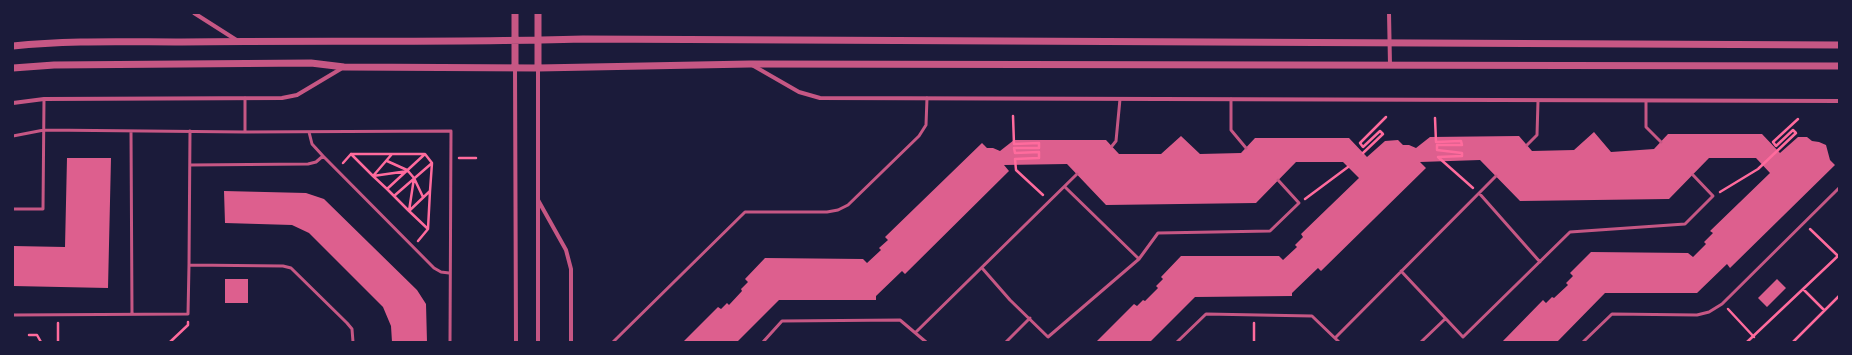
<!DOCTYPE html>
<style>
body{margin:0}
#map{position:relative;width:1852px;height:355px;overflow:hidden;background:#1b1b3a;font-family:"Noto Serif",serif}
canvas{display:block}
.frame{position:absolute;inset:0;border:14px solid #1b1b3a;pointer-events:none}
</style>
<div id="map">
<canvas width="1852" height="355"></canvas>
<div class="frame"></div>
</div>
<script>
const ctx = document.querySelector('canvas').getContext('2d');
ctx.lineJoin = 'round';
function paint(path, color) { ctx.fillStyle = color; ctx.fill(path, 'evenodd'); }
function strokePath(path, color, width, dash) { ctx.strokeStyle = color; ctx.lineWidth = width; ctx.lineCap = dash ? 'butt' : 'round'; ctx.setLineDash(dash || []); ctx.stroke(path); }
paint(new Path2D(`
 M1594,132l17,20 43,-3 14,-15h94l18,19 18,-16h9l5,4 7,1 7,3 4,15 5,5 -105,103 -3,-4 -30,29h-92l-48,49h-55l41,-42 3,3 6,-6 2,1 14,-13 -2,-2 7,-7 -3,-3 21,-21 97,1 5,4 13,-13 -2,-2 9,-9 -3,-2 60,-58 -14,-15h-47l-40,41 -149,2 -40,-41 -60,2 6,6 -105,103 -3,-3 -26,25v3l-97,1 -45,45h-54l38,-38 3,2 6,-6 2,1 13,-13 -2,-2 7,-7 -2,-2 20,-21h98l4,4 14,-13 -2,-2 8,-8 -2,-3 58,-56 -16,-16h-47l-40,41 -150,2 -39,-41 -63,1 5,6 -104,103 -3,-3 -26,25v4h-97l-42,42h-54l35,-35 3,2 6,-6 2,2 13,-14 -1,-2 7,-7 -3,-3 20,-21 98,1 4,4 14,-13 -2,-2 9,-8 -3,-3 97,-94 5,5h6l7,3 14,-11h92l13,14h42l20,-18 19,18 41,-1 14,-15h94l18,19 18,-16 13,-1 5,5h6l7,3 14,-11 89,-1 13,15 42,-1z
 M67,158h44l-3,130 -95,-2v-40l52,1z
 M224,191l82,2 18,6 93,91 9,14 1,38h-35l-1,-16 -8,-19 -74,-74 -17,-8 -67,-2z
 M225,279h23v24h-23z
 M1777,279l9,9 -19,19 -9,-9z`), '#dd5f8e');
strokePath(new Path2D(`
 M1013,116l1,28 25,-1v5h-25l1,5 24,-1v6l-24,1 1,11 27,25
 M1435,118l1,24 25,-1 1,4h-25v5l25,3v3l-24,1 35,31
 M1363,153l20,-19 -3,-3 -17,16 -3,-4 26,-26
 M392,154h-41l22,22 35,-5 6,7 -5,33 19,18 2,-38
 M425,154l7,9 -2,28 -21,20 -22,-22z
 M459,158h17
 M387,161l20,9
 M343,163l8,-9
 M414,178l9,19
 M387,189l-14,-13 19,-22h32
 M1720,192l38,-23 38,-36 -3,-3 -17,16 -3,-4 25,-23
 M394,196l38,-33
 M1305,199l43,-32
 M1810,229l27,26
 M418,241l10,-12
 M1803,289l21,21
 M1728,309l26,28
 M1254,323v19
 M29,335h8l4,7
 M58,342v-19
 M170,342l18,-17v-3
 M1747,342l92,-87
 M1793,342l46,-46`), '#ff6b9d', 2.5);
strokePath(new Path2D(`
 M245,98v34
 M1231,99v31l15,18
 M1646,101v26l15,15
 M131,131l1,183
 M190,131l-1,134 94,1 8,2 56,55 5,6 1,13
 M309,132l3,12 11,12 111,112 7,4 8,1
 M13,136l31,-6 201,2 206,-1 -1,211
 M1527,145l10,-10 1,-34
 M1112,146l4,-5 4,-42
 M190,165l118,-1 8,-2 7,-6
 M1065,187l74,72
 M1479,193l61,69
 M13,209h30l1,-110
 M982,268l28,32 38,37 91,-78 19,-26 112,-2 29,-28 -21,-23
 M1401,271l62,66 107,-105 115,-8 28,-28 -20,-21
 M13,315l175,-1 1,-49
 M916,332l161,-158
 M1335,338l161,-162
 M613,342l132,-130h82l11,-2 10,-5 71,-69 7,-11 1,-27
 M763,342l19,-21 118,-1 26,22
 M1006,342l24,-24
 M1177,342l29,-28 106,2 27,26
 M1421,342l24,-23
 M1583,342l29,-28 85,1 12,-3 13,-8 117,-116`), '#c65784', 3);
strokePath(new Path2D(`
 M194,13l44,28
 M1389,13l1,52
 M752,65l47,27 21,6 1019,3
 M515,67l1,275
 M13,103l31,-4 238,-1 15,-3 47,-28
 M538,200l28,50 5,19v73
 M538,342v-274`), '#c65784', 4);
strokePath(new Path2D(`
 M538,13v55
 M13,46c56,-6 113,-4 169,-4 134,-2 267,1 401,-3l1256,6
 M515,67v-54
 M13,68l41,-3 257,-2 33,4 194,1 212,-4 1089,2`), '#c65784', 7);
</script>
